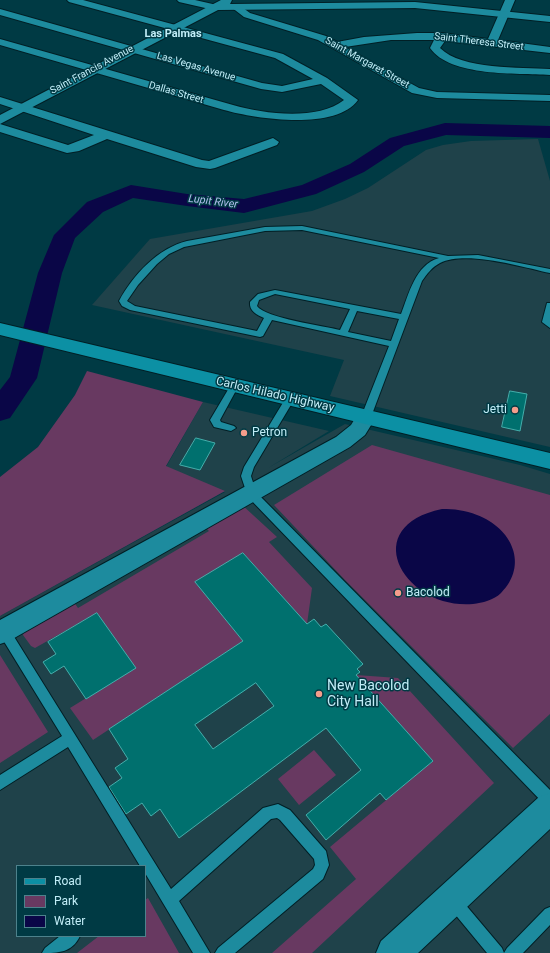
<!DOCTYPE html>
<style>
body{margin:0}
#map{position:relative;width:550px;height:953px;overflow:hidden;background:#003a44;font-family:Roboto,sans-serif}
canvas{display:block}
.legend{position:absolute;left:16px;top:865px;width:130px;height:72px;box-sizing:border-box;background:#003a44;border:1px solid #4d828c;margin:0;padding:5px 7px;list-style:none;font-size:12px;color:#c1edf7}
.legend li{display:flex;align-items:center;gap:8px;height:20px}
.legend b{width:20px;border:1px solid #4d828c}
</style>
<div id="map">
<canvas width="550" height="953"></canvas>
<ul class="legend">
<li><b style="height:5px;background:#0c90a4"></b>Road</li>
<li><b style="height:11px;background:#683961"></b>Park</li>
<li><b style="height:11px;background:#0a0647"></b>Water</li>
</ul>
</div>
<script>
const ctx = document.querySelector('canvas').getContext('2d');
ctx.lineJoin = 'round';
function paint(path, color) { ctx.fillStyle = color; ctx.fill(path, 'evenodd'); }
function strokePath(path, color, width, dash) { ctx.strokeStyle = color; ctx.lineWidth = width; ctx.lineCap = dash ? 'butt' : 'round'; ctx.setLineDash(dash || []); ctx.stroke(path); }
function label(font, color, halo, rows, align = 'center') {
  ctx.font = font + ' Roboto,sans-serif'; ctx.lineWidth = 3; ctx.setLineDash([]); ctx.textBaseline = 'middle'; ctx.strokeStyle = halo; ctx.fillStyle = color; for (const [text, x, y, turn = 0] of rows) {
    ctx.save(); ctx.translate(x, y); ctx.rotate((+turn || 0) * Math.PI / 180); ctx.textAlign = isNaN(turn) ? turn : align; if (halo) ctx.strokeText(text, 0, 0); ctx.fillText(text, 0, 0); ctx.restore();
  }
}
paint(new Path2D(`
 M538,139l12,42v266l-220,-51 14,-36 -252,-55 58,-66 162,-28 33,-12 23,-11 58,-38 17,-5 28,-4z
 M203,402l126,29 -61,37 77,-44 175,41 30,9v479h-550v-337l225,-124 -59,-25zM17,866h128v70h-128z`), '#1f424a');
paint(new Path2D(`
 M87,371l116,31 -37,64 59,25 -225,125v-139l38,-30 37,-52z
 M372,445l178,50v219l-37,34 -168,-168 -71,-75z
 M241,504l36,33 -8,5 43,46 -5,36 -64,-71 -48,29 48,59 -150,99 -23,-32 65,-40 -38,-55 -62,35 -4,-2 -8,-11 1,-5 49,-29 5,7 131,-77 -6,-6z
 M0,655l48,77 -48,31z
 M356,675l42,3 96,105 -182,170h-40l84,-74 -26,-32 103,-86z
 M314,750l22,25 -37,30 -21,-26z
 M148,898l31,55h-102l22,-17h46v-36z`), '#683961');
paint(new Path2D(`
 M442,509c12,0 23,1 35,6 35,13 52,50 24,78 -7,7 -19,10 -28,11 -68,6 -117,-77 -31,-95z`), '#0a0647');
paint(new Path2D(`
 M445,123l105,3v12l-104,-3 -42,11 -40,26 -48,22 -72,19 -57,-7 -54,-8 -30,14 -28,26 -13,35 -25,105 -27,40 -10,3v-31l10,-13 28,-104 16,-38 33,-33 44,-17 56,9 57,5 58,-14 48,-21 40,-26z`), '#0a0647');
const building = new Path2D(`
 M510,391l17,3 -7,37 -18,-4z
 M196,438l19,5 -15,27 -20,-5z
 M243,553l64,71 7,-5 7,8 5,-3 37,40 -6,5 3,3 -4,3 77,86 -47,39 -6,-7 -54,47 -20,-25 55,-45 -35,-42 -147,110 -19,-29 -9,7 -9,-13 -16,11 -17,-27 13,-9 -7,-10 13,-9 -19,-30 134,-88 -48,-59zM256,683l18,23 -61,43 -18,-24z
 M97,613l39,55 -50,31 -22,-33 -13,8 -8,-12 13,-8 -8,-12z`);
paint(building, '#00706e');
strokePath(building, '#44aeab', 1);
const service = new Path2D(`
 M302,226l146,30 30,-1 72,14v4c-28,-6 -84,-23 -110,-10 -8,4 -13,11 -18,18l-51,136 -5,3 -5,-3 28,-71 -117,-26 -9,16 -3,1 -130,-27 -8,-4 -3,-5c14,-26 39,-53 68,-60l78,-14zM302,230l137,28c-24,7 -30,36 -38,56l-126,-24 -17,4 -8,8c-1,9 7,13 14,16l-7,13 -122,-25 -8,-5 11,-16 19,-21 12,-10 15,-7 81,-16zM275,294l75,15 -10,21c-16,-4 -75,-12 -83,-24l2,-6zM357,311l42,8 -8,22 -43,-9z
 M547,303h3v25l-8,-6z
 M235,382l4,3 -19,35 1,2 13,4 2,2 -5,3 -17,-4 -4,-7 22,-37z
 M290,395l5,3 -41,69 -3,9 5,16 294,298v17l-5,-2 -297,-308 -7,-21 3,-9 43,-71z
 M4,626l4,1 163,262 92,-81 15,-4 12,6 36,41 3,14 -6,14 -88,74h-20l3,-5 95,-79 2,-4 -1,-6 -34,-39 -3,-2 -6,1 -92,82 31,52h-17l-48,-80v-7h-5l-72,-119 -68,43v-15l62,-39 -62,-101v-8z
 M454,895l5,2 43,51 2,5 3,-5 38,-39 5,-2v18l-27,28h-36l-38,-46 -2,-5 2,-5z
 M60,936h20c-8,17 -22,17 -38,17l3,-5z`);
const minor = new Path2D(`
 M67,0h16l200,54 44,24 31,22c-22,31 -102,19 -134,10l-224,-65v-6l233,66c31,9 84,16 111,-5l-23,-16 -39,8 -21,-3 -261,-74v-6l262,74 20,3 31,-7 -38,-21 -206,-56z
 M177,0h18l22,5 2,2 -5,3 -35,-8z
 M505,0h10l-17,40 52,7v6l-105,-12 -5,7c22,22 80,19 110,21v6c-33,-2 -100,2 -120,-27l4,-8h-43l-46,7 74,41 18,4 113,3v6l-113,-3 -25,-5 -94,-53 -74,-23 -13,-10 2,-2h6l11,8 76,23 11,6 27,-5 53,-4h25l46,6z
 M0,97l202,63 7,1 64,-23 6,4 -2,3 -62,23 -5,1 -14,-2 -89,-28 -28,12 -12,2 -67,-21v-8l68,21 26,-10 -94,-31z`);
const tertiary = new Path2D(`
 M221,0h11l-2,4 185,-2 135,14v6l-135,-14 -197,2 -218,114v-9z
 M366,410l7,2 3,5 -11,18 -15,12 -341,194 -9,3v-24l336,-183 15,-12 8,-13z
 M550,793v36l-132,124h-42l5,-12 158,-144z`);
const primary = new Path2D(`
 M0,323l550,130v16l-550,-134z`);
strokePath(service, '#001f25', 2);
strokePath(minor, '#001f25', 2);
strokePath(tertiary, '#001f25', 2);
strokePath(primary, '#001f25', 2);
paint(service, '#1d8b9e');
paint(minor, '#1d8b9e');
paint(tertiary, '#1d8b9e');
paint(primary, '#0c90a4');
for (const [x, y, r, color] of [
 [515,410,4,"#f49d8b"],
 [244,433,4,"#f49d8b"],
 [398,593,4,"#f49d8b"],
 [319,694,4,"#f49d8b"]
]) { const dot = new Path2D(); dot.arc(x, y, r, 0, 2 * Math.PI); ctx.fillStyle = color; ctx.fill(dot); strokePath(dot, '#003a44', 1.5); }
label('10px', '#c1edf7', '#003a44', [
 ["Saint Theresa Street",479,42,7],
 ["Saint Margaret Street",367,63,29],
 ["Las Vegas Avenue",196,67,16],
 ["Saint Francis Avenue",92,70,-28],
 ["Dallas Street",176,93,16]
]);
label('bold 11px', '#c1edf7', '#003a44', [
 ["Las Palmas",173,34]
]);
label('italic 11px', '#b2bfee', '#003a44', [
 ["Lupit River",213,202,7]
]);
label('12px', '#c1edf7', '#003a44', [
 ["Carlos Hilado Highway",275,395,13]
]);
label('12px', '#c1edf7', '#003a44', [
 ["Jetti",507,410,"right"],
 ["Petron",252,433],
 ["Bacolod",406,593]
], 'left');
label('14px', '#c1edf7', '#003a44', [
 ["New Bacolod",327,686],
 ["City Hall",327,702]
], 'left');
</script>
